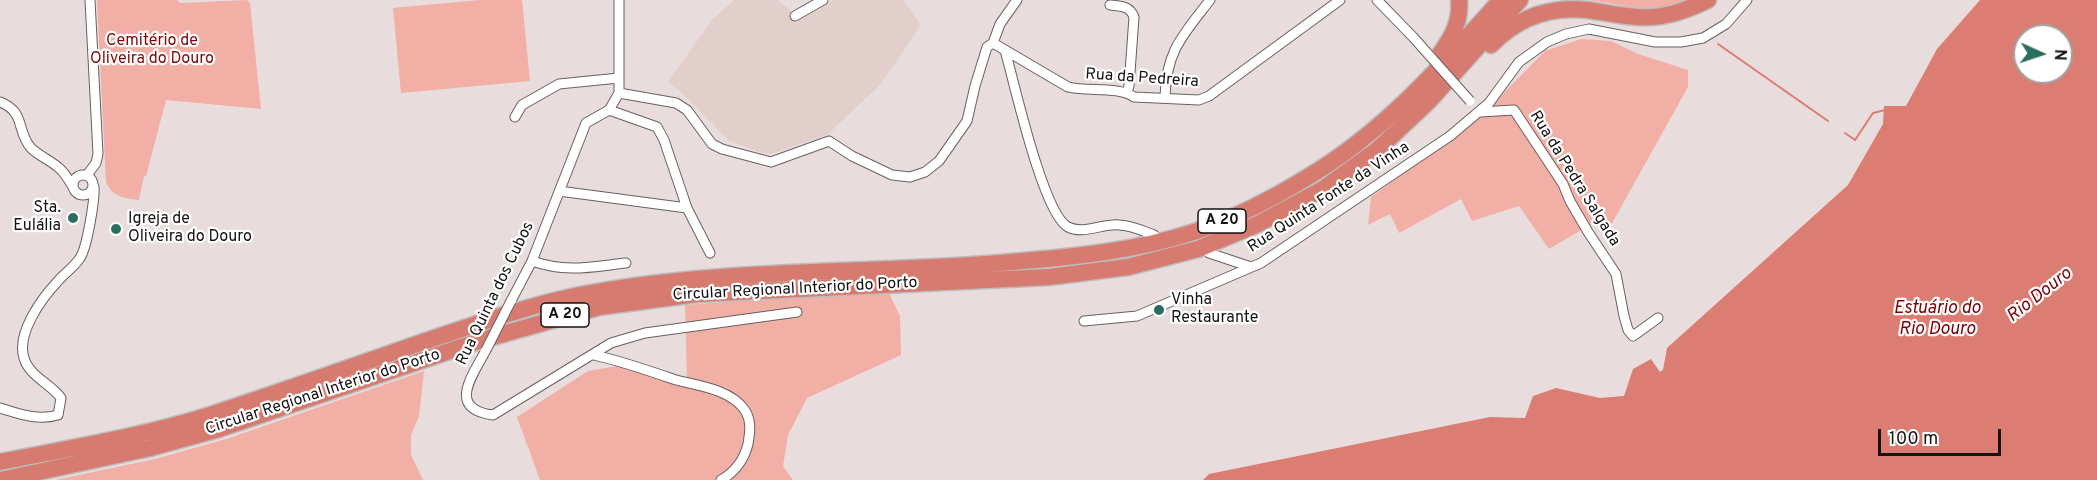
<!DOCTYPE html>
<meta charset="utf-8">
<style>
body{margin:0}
#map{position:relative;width:2097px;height:480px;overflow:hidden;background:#e8dddc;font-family:Overpass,sans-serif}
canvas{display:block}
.north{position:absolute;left:2013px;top:24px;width:60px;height:60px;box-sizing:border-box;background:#fff;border:2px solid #a2a0a0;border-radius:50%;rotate:93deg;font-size:16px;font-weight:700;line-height:24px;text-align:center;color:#161212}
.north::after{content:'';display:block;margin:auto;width:21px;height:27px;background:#2a6e60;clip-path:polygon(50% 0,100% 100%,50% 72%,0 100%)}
.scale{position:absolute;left:1878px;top:429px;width:123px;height:27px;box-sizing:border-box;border:3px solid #161212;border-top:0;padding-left:8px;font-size:18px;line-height:21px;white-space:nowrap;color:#161212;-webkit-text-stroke:4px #fff;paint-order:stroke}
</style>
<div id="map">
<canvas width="2097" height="480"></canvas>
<div class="north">N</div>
<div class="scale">100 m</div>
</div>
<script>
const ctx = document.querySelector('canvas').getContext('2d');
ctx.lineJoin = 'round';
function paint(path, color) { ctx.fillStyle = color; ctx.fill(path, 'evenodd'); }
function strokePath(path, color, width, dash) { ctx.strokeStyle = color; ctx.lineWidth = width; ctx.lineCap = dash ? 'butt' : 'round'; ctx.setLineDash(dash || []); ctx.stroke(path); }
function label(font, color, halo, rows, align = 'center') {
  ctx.font = font + ' Overpass,sans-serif'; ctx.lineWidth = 4.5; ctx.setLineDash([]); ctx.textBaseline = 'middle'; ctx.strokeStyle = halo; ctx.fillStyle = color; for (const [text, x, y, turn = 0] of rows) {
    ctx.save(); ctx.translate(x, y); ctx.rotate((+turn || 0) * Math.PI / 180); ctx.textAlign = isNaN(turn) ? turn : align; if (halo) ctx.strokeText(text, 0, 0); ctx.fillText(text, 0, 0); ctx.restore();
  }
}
paint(new Path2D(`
 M734,0h44l13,11 5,11 24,-13 13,-9h70l18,25 -41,60 -53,50 -56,19 -8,-1 -34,-12 -44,-45 -17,-14 44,-62z`), '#e2cfcc');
paint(new Path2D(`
 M97,0h80l3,3 67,-3 3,3 11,106 -95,-9 -20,76h-2l-5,24c-15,-2 -27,-3 -33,-18z
 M479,0h43l8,81 -129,12 -8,-85z
 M1578,0h109c-46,19 -65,0 -109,0z
 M1581,39l30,2 27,13 50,16v17l-82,147 -11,-12 -46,27 -30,-43 -47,15 -11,-22 -62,34 -9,-19 -22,11 3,-28 106,-77 68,-69z
 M889,293l11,23 1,39 -94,43 -19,37 -5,31 10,14h-253l-23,-63 71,-46 35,-6 64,15 -2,-75 108,-8z
 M424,371l-5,45 -8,19v20l12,25h-368l100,-21 71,-20z`), '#f1afa6');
paint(new Path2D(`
 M1980,0h117v480h-894l6,-6 281,-57 35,1 8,-22 23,-8 44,10 24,-2 9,-27 18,-10 9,13 3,-2 4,-22 181,-163 35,-61 1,-18h22l31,-57zM2025,36h36v36h-36z`), '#db7d72');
strokePath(new Path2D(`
 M1718,44l110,77
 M1845,133l10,7 18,-27 12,-3`), '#db7d72', 2);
const minor = new Path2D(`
 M1377,0l36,37
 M1110,5c11,1 20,1 24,12l-5,69 -2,6
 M795,16l28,-16
 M993,43l75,44c20,5 50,-1 66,10l65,3 10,-4 131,-96
 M1005,50c9,32 38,164 63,177 16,8 35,-4 51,-2 12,0 24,6 35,10
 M619,93l57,10 11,7 25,34 10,5 49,13 58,-21 23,15 40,19 18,2 15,-5 14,-11 28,-40 8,-35 12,-39 6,-4 7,-19 17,-24
 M1165,97c1,-46 18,-62 45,-97
 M0,102c26,10 16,29 31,46 8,8 19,12 28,20 6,5 10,12 14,19
 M609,110l48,17 7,13 23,68 23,45
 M1480,112l34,-2 49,74 7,17 18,31 28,42 8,42 4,14 5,6 25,-18
 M515,117l7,-12 37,-21 60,-6
 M73 185a10 10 0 1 1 20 0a10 10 0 1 1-20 0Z
 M87,175l9,-12 2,-9 -8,-154
 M559,191l128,17
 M1209,253l42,14
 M532,261c35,12 58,6 94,2
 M511,301l21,-40 54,-138 23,-13 10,-17v-93
 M1084,321l53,-5 124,-53 189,-127 39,-33 30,-41 28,-20 19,-8 23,-5 66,13h26l22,-4 23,-14 21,-24
 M486,350c-13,25 -40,59 7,65l118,-72 34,-10 152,-21
 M594,355c27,6 53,15 79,24 23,7 55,9 71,30 8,11 6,23 4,35 -4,16 -13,28 -27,36
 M0,408c20,6 38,13 58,7l3,-17c-10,-14 -32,-22 -37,-40 -8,-25 18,-60 34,-77 7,-8 16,-14 22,-23 7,-10 15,-59 14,-71`);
const motorway = new Path2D(`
 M1491,45c26,-27 59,-39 96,-35 17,2 33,6 50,7 26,2 48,-6 71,-17
 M1440,54c12,-17 21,-32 19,-54
 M0,462c71,-14 144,-26 213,-48 70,-23 138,-47 207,-71 51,-17 103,-36 155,-47 143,-29 291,-21 436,-34 62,-5 124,-11 183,-30 41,-14 80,-34 117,-57 75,-45 132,-111 190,-175
 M1,480l149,-32 69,-19 263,-89 117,-33 98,-13 352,-17 79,-10 70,-18 60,-25 65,-35 54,-39 53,-50 90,-100`);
strokePath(minor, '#69605f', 11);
strokePath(motorway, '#bebdbd', 19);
strokePath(minor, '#fff', 9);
strokePath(motorway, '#d77a6f', 16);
const minorBridge = new Path2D(`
 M1413,37l57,64
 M486,350l25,-49`);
strokePath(minorBridge, '#69605f', 11, []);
strokePath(minorBridge, '#fff', 9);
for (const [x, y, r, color] of [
 [73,218,6,"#2a6e60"],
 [116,229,6,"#2a6e60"],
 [1159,310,6,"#2a6e60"]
]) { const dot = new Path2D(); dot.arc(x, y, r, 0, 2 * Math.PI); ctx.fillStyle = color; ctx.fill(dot); strokePath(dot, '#fff', 2); }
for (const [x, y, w] of [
 [1222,221,48],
 [565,315,48]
]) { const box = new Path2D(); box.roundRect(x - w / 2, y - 12, w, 24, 4.5); ctx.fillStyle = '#fff'; ctx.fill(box); strokePath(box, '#161212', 1.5); }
label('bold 15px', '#161212', null, [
 ["A 20",1222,221],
 ["A 20",565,315]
]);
label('16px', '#7f080b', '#fff', [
 ["Cemitério de",152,42],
 ["Oliveira do Douro",152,60]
]);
label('16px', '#161212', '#fff', [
 ["Rua da Pedreira",1142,79,4],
 ["Rua da Pedra Salgada",1574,179,58],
 ["Rua Quinta Fonte da Vinha",1329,198,-33],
 ["Circular Regional Interior do Porto",795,290,-3],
 ["Rua Quinta dos Cubos",496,294,-64],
 ["Circular Regional Interior do Porto",323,393,-18]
]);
label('16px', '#161212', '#fff', [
 ["Sta.",61,209,"right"],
 ["Eulália",61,227,"right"],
 ["Igreja de",128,220],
 ["Oliveira do Douro",128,238],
 ["Vinha",1171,301],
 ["Restaurante",1171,319]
], 'left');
label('italic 18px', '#7b0207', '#fff', [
 ["Rio Douro",2040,296,-38],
 ["Estuário do",1937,309],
 ["Rio Douro",1937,330]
]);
</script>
